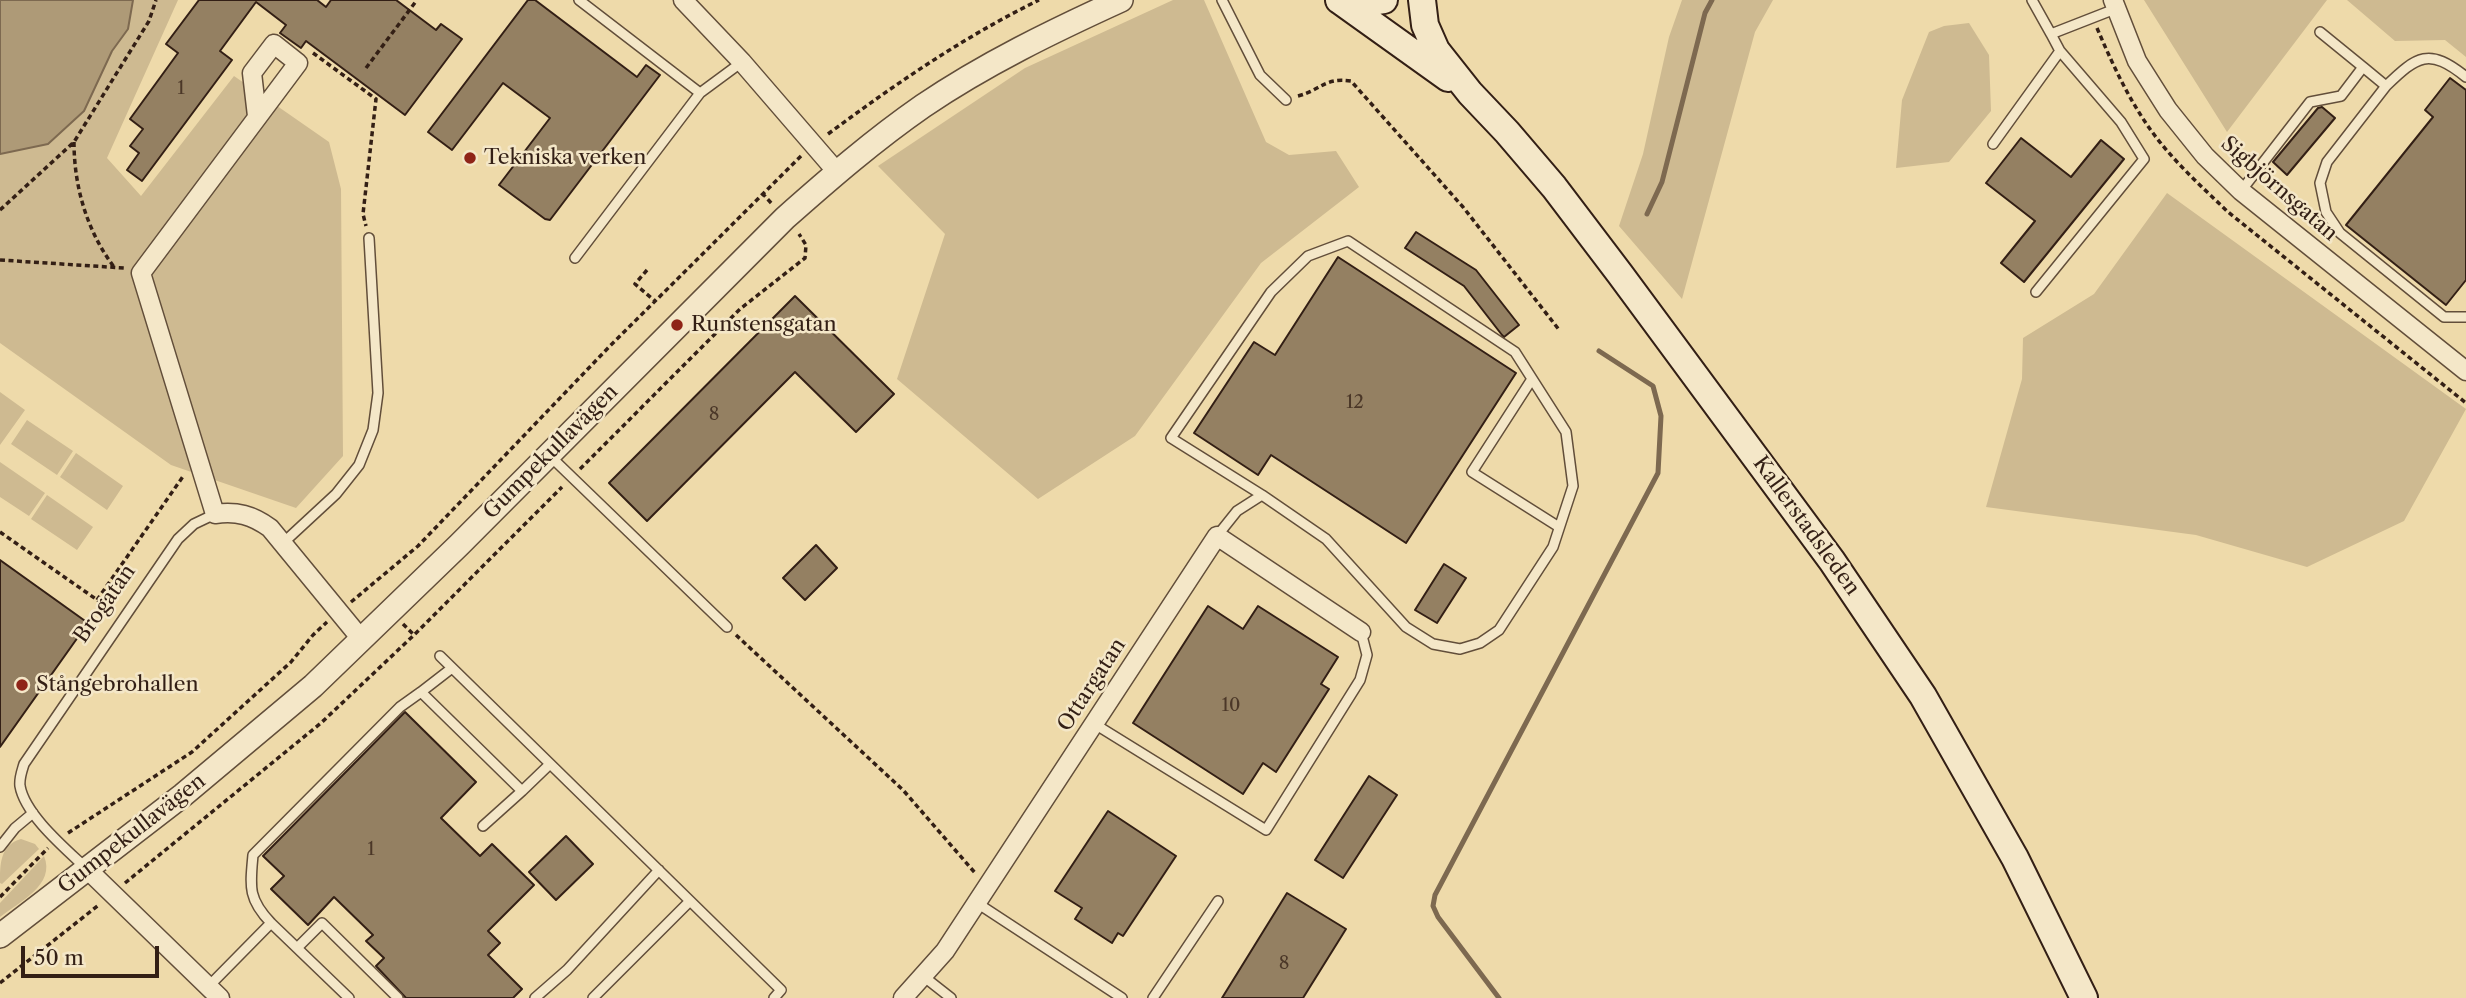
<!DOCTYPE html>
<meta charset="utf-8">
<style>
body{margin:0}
#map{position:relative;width:2466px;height:998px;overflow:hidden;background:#eedaaa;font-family:"Libre Caslon Text",serif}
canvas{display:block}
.scale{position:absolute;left:21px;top:946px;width:138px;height:32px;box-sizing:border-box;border:4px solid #331f15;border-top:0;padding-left:9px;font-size:21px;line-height:24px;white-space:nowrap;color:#331f15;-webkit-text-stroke:5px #f4e7c8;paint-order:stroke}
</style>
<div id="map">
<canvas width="2466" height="998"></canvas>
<div class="scale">50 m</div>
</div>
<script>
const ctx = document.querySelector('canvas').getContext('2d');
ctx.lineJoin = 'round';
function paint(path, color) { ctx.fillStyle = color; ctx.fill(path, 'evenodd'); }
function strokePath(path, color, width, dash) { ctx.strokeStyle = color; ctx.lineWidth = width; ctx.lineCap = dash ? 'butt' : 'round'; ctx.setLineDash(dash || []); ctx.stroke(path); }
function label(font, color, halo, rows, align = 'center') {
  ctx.font = font + ' "Libre Caslon Text",serif'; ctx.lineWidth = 5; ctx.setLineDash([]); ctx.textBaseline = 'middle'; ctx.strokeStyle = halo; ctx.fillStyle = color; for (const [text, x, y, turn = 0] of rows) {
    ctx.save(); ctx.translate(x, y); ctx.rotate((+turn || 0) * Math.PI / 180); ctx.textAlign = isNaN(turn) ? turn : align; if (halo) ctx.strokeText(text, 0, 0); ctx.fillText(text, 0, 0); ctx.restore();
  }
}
paint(new Path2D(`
 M133,0h45l-71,158 34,38 93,-120 95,66 12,47 2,267 -47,52 -125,-43 -171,-122v-189l48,-10 36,-33 28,-60 16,-22z
 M1173,0h31l62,142 23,13 47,-4 23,36 -98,76 -126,173 -97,63 -141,-120 48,-145 -67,-68 147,-98z
 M1682,0h91l-18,32 -73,267 -63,-73 24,-72 26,-117z
 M2144,0h183l-100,132z
 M2347,0h119v57l-21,-17 -50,1z
 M1969,23l20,32 2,56 -42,51 -53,6 6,-68 27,-68 15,-6z
 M2167,193l299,216 -62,112 -97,46 -111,-32 -210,-28 36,-128 1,-41 71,-44z
 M0,392l25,18 -25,35z
 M27,420l46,31 -16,24 -46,-31z
 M76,453l47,33 -16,24 -47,-33z
 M0,462l45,31 -16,23 -29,-19z
 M47,495l46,32 -16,23 -46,-31z
 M21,839l14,5 4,5 -37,35 -2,-1c0,-19 0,-38 21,-44z
 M44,856c12,29 -25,46 -44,61v-14z`), '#ceba91');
const water = new Path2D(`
 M0,0h133l-5,29 -16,22 -28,60 -36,33 -48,10z`);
paint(water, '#ae9a77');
strokePath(water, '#7d6950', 2);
strokePath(new Path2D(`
 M1647,214l15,-32 43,-169 7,-13
 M1499,998l-61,-81 -5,-11 2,-11 223,-422 3,-57 -8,-30 -54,-35`), '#7d6950', 5);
const building = new Path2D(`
 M199,0h118l9,7 5,-7h65l40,30 5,-6 21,15 -57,76 -99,-74 -5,7 -21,-15 6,-8 -30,-23 -36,49 12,9 -90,121 -15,-11 12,-17 -9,-7 13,-17 -13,-10 48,-66 -12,-9z
 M528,0h7l102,77 9,-12 14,10 -110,145 -5,-1 -46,-34 51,-67 -47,-35 -51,67 -24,-18z
 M2450,78l16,12v190l-20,25 -100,-80 87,-108 -8,-7z
 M2322,107l13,11 -48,57 -14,-13 45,-54z
 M2021,138l50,39 30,-37 23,19 -100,123 -23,-19 34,-42 -49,-38z
 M1416,232l60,38 43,55 -15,12 -2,-2 -38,-49 -59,-38z
 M1338,257l178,116 -110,170 -135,-88 -13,20 -64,-42 60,-91 21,13z
 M795,296l99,98 -38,38 -61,-60 -148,149 -38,-38z
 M816,545l21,23 -32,32 -22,-22z
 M0,560l88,63 -88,124z
 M1444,564l22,14 -29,45 -22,-13z
 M1208,606l35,23 15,-23 80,51 -17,27 8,5 -53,83 -13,-9 -20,31 -110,-71z
 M405,712l71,70 -35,36 39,38 12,-12 42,41 -46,46 12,12 -12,12 34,34 -9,9h-107l-30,-32 8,-8 -18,-17 7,-6 -39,-38 -26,28 -37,-36 13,-13 -21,-20z
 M1369,776l28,19 -54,83 -28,-18z
 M1108,811l68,45 -53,80 -5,-3 -6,10 -37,-24 7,-11 -27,-17z
 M566,836l27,28 -37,36 -27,-28z
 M1287,893l59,36 -43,69h-81z`);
paint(building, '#948062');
strokePath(building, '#331f15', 2);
const service = new Path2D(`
 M579,0l121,93
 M1222,0l38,75 26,25
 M2032,0l19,34 64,-25
 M2363,67l23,19 -59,76 -7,21 6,29 14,21 104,84h22
 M2386,86c31,-30 43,-39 80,-9
 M1993,144l67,-93 -9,-17
 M2241,191l69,-89 31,-6 22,-29 -43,-35
 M575,258l125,-165 42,-31
 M2036,292l108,-133 -23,-37 -61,-71
 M1532,379l-60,93 87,55
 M550,456l177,171
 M1217,536l20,-25 25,-16 64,44 80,88 27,17 27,5 20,-6 19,-13 54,-83 20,-61 -7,-54 -51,-80 -167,-111 -40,15 -37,36 -100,146 91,57
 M282,544l54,-50 23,-29 14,-35 5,-37 -9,-155
 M440,656l341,334 -7,8
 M452,668l-31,24 101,99 28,-27
 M1093,723l173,107 94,-150 7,-25 -6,-23
 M483,826l39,-35
 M0,847l15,-19 18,-15
 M87,869c-21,-20 -62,-54 -67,-83 -1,-8 2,-15 4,-22l154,-225 16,-15 21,-10
 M977,903l145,95
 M271,923c-23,-24 -21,-36 -18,-68l147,-148 21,-15
 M297,948l25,-25 76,75
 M923,976l28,22
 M208,987l63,-64 78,75
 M535,998l32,-28 92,-100
 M593,998l97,-97
 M1153,998l65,-97`);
const minor = new Path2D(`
 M683,0l59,62 95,110
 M2113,0l24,61 31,49 37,46 36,35 225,180
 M257,116l-5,-43 22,-29 24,19 -157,210 74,241c22,-3 37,1 55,14l92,112
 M87,869l133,129
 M903,998l42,-47 272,-415 144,96`);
const tertiary = new Path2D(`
 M0,936l183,-141 130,-109 146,-141 326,-327c44,-39 89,-78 138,-112 62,-42 130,-75 198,-106`);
const secondary = new Path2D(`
 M1339,0l109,78
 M1339,0l23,3 22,-3
 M1422,0l3,25 11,25 34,43 37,39 47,55 66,87 212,287 91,135 92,162 69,140`);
strokePath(service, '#624e3a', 12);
strokePath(minor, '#624e3a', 21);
strokePath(tertiary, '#624e3a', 26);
strokePath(secondary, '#331f15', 30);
strokePath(new Path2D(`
 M2097,28c15,35 31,70 53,101 22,31 51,57 78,83l238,191
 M313,53l63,46 -13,115 3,12
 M366,68l51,-68
 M1298,96c23,-6 27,-19 53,-15l112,126 97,124
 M828,134c69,-51 134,-96 211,-134
 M74,142c0,45 13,89 40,125
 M762,193l11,12
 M0,210l74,-68 75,-121 7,-21
 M0,260l124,8
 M647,270l-12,14 20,17
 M580,469l160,-160 65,-51 1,-13 -7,-11
 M0,532l113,79
 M97,600l87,-125
 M351,602l67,-56 190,-198 193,-192
 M403,624l11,11
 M736,635l167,155 73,84
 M68,833l124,-81 99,-90 22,-27 14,-13
 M125,883l196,-160 93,-88 148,-148
 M0,897l48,-49
 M0,983l100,-79`), '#331f15', 3.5, [5, 3.5]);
strokePath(service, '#f4e7c8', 9);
strokePath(minor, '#f4e7c8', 18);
strokePath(tertiary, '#f4e7c8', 23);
strokePath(secondary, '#f4e7c8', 26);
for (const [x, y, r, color] of [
 [470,158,7,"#8f2418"],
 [677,325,7,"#8f2418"],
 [22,685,7,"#8f2418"]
]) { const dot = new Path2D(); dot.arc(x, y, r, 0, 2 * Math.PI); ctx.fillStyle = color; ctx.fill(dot); strokePath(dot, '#f4e7c8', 2.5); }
label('18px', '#4b3728', null, [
 ["1",181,89],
 ["12",1355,403],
 ["8",714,415],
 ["10",1231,706],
 ["1",371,850],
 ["8",1284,964]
]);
label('21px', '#331f15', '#f4e7c8', [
 ["Tekniska verken",484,158],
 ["Runstensgatan",691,325],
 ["Stångebrohallen",36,685]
], 'left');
label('21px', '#331f15', '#f4e7c8', [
 ["Sigbjörnsgatan",2279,189,41],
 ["Gumpekullavägen",551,452,-45],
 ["Kallerstadsleden",1806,526,54],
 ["Brogatan",105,604,-55],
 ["Ottargatan",1092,685,-57],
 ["Gumpekullavägen",132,834,-38]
]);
</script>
